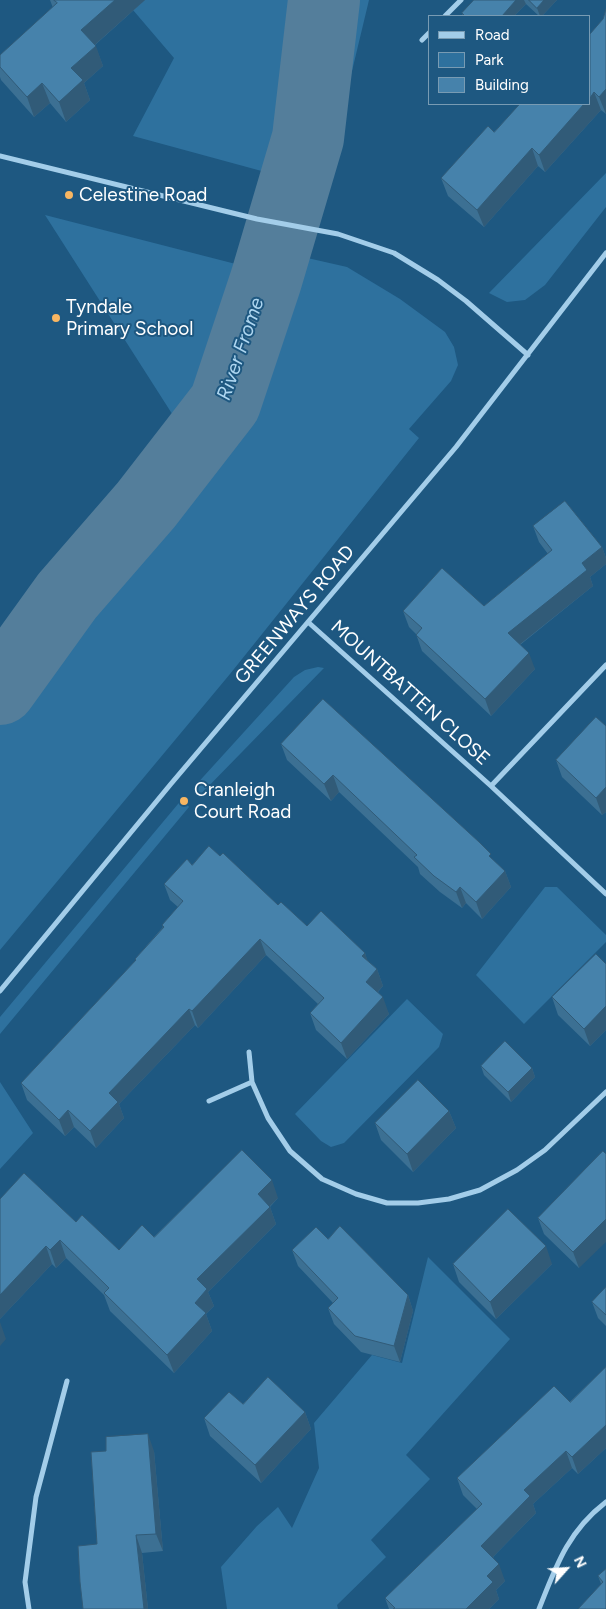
<!DOCTYPE html>
<style>
body{margin:0}
#map{position:relative;width:606px;height:1609px;overflow:hidden;background:#1e5881;font-family:Figtree,sans-serif}
canvas{display:block}
.legend{position:absolute;left:428px;top:15px;width:162px;height:90px;box-sizing:border-box;background:#1e5881;border:1px solid #789bb3;margin:0;padding:6px 9px;list-style:none;font-size:15px;color:#fff}
.legend li{display:flex;align-items:center;gap:10px;height:25px}
.legend b{width:25px;border:1px solid #789bb3}
.north{position:absolute;left:541px;top:1544px;width:50px;height:50px;-webkit-text-stroke:4px #1e5881;paint-order:stroke;rotate:64deg;font-size:14px;font-weight:700;line-height:20px;text-align:center;color:#fff}
.north::after{content:'';display:block;margin:auto;width:18px;height:22px;background:#fff;clip-path:polygon(50% 0,100% 100%,50% 72%,0 100%)}
</style>
<div id="map">
<canvas width="606" height="1609"></canvas>
<ul class="legend">
<li><b style="height:6px;background:#a3cde9"></b>Road</li>
<li><b style="height:14px;background:#2e719e"></b>Park</li>
<li><b style="height:14px;background:#4682ab"></b>Building</li>
</ul>
<div class="north">N</div>
</div>
<script>
const ctx = document.querySelector('canvas').getContext('2d');
ctx.lineJoin = 'round';
function paint(path, color) { ctx.fillStyle = color; ctx.fill(path, 'evenodd'); }
function strokePath(path, color, width, dash) { ctx.strokeStyle = color; ctx.lineWidth = width; ctx.lineCap = dash ? 'butt' : 'round'; ctx.setLineDash(dash || []); ctx.stroke(path); }
function label(font, color, halo, rows, align = 'center') {
  ctx.font = font + ' Figtree,sans-serif'; ctx.lineWidth = 4; ctx.setLineDash([]); ctx.textBaseline = 'middle'; ctx.strokeStyle = halo; ctx.fillStyle = color; for (const [text, x, y, turn = 0] of rows) {
    ctx.save(); ctx.translate(x, y); ctx.rotate((+turn || 0) * Math.PI / 180); ctx.textAlign = isNaN(turn) ? turn : align; if (halo) ctx.strokeText(text, 0, 0); ctx.fillText(text, 0, 0); ctx.restore();
  }
}
paint(new Path2D(`
 M145,0h224l-45,188 -191,-52 41,-78 -41,-48z
 M606,173v34l-61,78 -20,15 -18,2 -18,-9z
 M45,215l253,65 5,-23 44,10 53,32 45,33 9,15 4,18 -7,16 -42,48 10,9 -189,236 -230,276v-319l176,-211z
 M318,667l6,1 -123,126 -7,-7 100,-110 11,-7z
 M183,798l6,9 -189,227v-17z
 M545,887h12l49,48v7l-82,82 -48,-49z
 M407,999l36,35 -4,13 -95,96 -13,4 -10,-6 -26,-27z
 M0,1082l33,51 -33,36z
 M428,1257l82,82 -104,116 24,24 -59,61 15,17 -49,48 1,4h-111l-6,-42 36,-41 21,-19 14,21 27,-60 -5,-45 58,-68 30,8z`), '#2e719e');
strokePath(new Path2D(`
 M0,689l67,-93 79,-91 79,-102 41,-123 42,-142 16,-138`), '#547e9b', 72);
strokePath(new Path2D(`
 M445,16l16,-16
 M422,40l8,-8
 M0,156l257,63 81,15 56,19 44,27 28,21 62,54
 M308,622l183,164 115,108
 M491,786l115,-121
 M0,991l170,-206 286,-338 150,-194
 M249,1052l3,30 16,36 22,33 32,28 34,15 31,9h31l31,-4 31,-9 37,-20 28,-20 61,-58
 M209,1101l43,-19
 M29,1609l-4,-27 11,-85 31,-116
 M539,1609c17,-43 29,-78 67,-107`), '#a3cde9', 5);
paint(new Path2D(`
 M50,0h95l-50,45 8,21 -19,17 6,17 -24,22 -16,-19 -16,14 -33,-37 -1,-3v-22l53,-47z
 M474,0h83l-15,16h-3l-13,-12 -12,12h-51l-1,-3z
 M590,34l16,80 -5,-4 -56,62 -7,-6 -54,61 -36,-31 -7,-18 53,-46 96,-28z
 M533,526l69,21 4,11v6l-16,13 3,9 -73,59 15,24 -44,47 -69,-65 -6,-17 -7,-7 -6,-16 81,-5 64,-52 -9,-12z
 M606,726v86l-4,3 -40,-38 -6,-17z
 M281,744l212,116 12,11 6,16 -29,32 -16,-16 -4,5 -22,-16 -20,-18 -2,-7 -79,-75 -8,9 -44,-41z
 M220,856l58,49 29,21 58,27 2,7 10,9 6,17 -5,6 11,22 -42,45 -31,-29 -6,-17 8,-9 -52,-49 -68,73 -3,-3 -76,79 5,14 -28,30 -22,-21 -9,9 -38,-36 -6,-17 114,-122v-2l28,-32 -1,-2 16,-18 -8,-7 -6,-16 28,-19z
 M606,964v66l-16,16 -32,-31 -6,-18z
 M481,1066l51,2 3,9 -24,25 -27,-27z
 M449,1111l7,17 -43,44 -32,-32 -6,-17z
 M606,1154l-27,114 -35,-34 -6,-16z
 M278,1198l-8,9 6,17 -68,68 6,14 -8,8 6,17 -38,42 -64,-62 -6,-16 -38,-37 -10,10 -4,-4 -52,55v-120l76,23 43,28 35,-13z
 M328,1239l80,56 5,16 -13,51 -39,-10 -27,-28 -6,-16 5,-5 -35,-37 -6,-16z
 M453,1264h99l-56,55 -37,-37z
 M606,1287v39l-8,-8 -6,-16z
 M606,1367v81l-28,26 -6,-6 -39,36 3,9 -43,44 12,24 -9,9 3,9 -10,10h-100l-4,-11 92,-89 -14,-14 -6,-17 113,-76z
 M305,1412l6,17 -50,54 -51,-47 -6,-18z
 M154,1451l9,100 -21,2 6,56h-65l14,-65z
 M606,1569v40l-5,-25 -3,-8z`), '#3c7093');
paint(new Path2D(`
 M115,0h30l-56,50 -8,-20z
 M516,0h8l2,4 -12,12h-12z
 M544,0h13l-15,16h-2l-3,-8z
 M96,46l7,20 -19,17 6,17 -24,22 -7,-20 12,-34z
 M42,83l8,20 -16,14 -7,-20z
 M606,89v25l-7,-17z
 M594,92l7,18 -56,62 -6,-17 45,-51h6v-6z
 M532,148l6,18 -54,61 -7,-17z
 M602,547l4,11v6l-16,13 3,9 -79,63 -6,-16 74,-70z
 M529,653l6,16 -44,47 -6,-17z
 M333,775l6,17 -8,9 -7,-17z
 M606,787v25l-4,3 -6,-17z
 M505,871l6,16 -29,32 -6,-17z
 M460,887l6,16 -4,5 -6,-16z
 M260,939l6,16 -68,73 -6,-17z
 M365,953l6,17 -9,-14z
 M377,969l6,17 -11,12 -6,-16z
 M383,997l6,17 -42,45 -6,-16z
 M606,1006v24l-16,16 -6,-17z
 M189,1009l6,16 -76,79 5,14 -28,30 -6,-17 19,-38z
 M532,1068l3,9 -24,25 -3,-10z
 M68,1110l6,17 -9,9 -6,-16z
 M449,1111l7,17 -43,44 -6,-18z
 M272,1180l6,18 -14,14 -6,-18z
 M270,1207l6,17 -68,68 6,14 -8,8 6,17 -38,42 -7,-18 28,-52 2,-24z
 M606,1219v23l-27,26 -6,-16z
 M60,1240l6,18 -10,10 -6,-18z
 M46,1246l6,18 -52,55v-24z
 M546,1246l6,18 -56,55 -6,-17z
 M408,1295l5,16 -13,51 -6,-16z
 M0,1322l6,17 -6,7z
 M305,1412l6,17 -50,54 -6,-18z
 M606,1425v23l-28,26 -6,-17z
 M148,1434l6,17 9,100 -7,-17z
 M566,1451l6,17 -39,36 3,9 -48,49 -7,-16 43,-56z
 M136,1535l6,18 6,56h-4z
 M499,1564l6,17 -9,9 3,9 -10,10h-23l21,-33z`), '#315b78');
const building = new Path2D(`
 M54,0h61l-34,30 15,16 -25,22 12,12 -24,22 -17,-19 -15,14 -27,-30v-12l57,-52z
 M474,0h42l-14,16h-37l-3,-3z
 M529,0h15l-7,8z
 M606,9v80l-7,8 -5,-5 -4,6v-64l13,-15z
 M520,104h64l-45,51 -7,-7 -55,62 -36,-32 47,-52 6,6z
 M565,501l37,46 -20,16 5,7 -79,63 21,20 -44,46 -69,-64 6,-7 -19,-17 39,-43 42,38 68,-56 -19,-24z
 M323,699l156,143 12,12 -2,2 16,15 -29,31 -16,-15 -4,5 -22,-16 -20,-19 3,-2 -84,-80 -9,9 -43,-40z
 M596,717l10,9v61l-10,11 -40,-38z
 M209,846l11,10 3,-3 55,52 3,-3 26,24 14,-15 44,42 -3,3 15,13 -11,13 17,15 -42,46 -31,-30 14,-15 -64,-59 -68,72 -3,-2 -80,84 9,9 -28,29 -22,-21 -9,10 -38,-37 115,-123 -1,-1 29,-32 -2,-2 21,-24 -19,-17 23,-25 5,6z
 M596,954l10,10v42l-22,23 -32,-32z
 M505,1041l27,27 -24,24 -27,-26z
 M418,1080l31,31 -42,43 -32,-31z
 M242,1150l30,30 -14,14 12,13 -73,72 10,10 -12,14 11,10 -39,42 -63,-62 5,-5 -49,-48 -10,10 -4,-4 -46,49v-96l24,-26 52,49 6,-7 37,35 23,-25 12,12z
 M603,1151l3,3v65l-33,33 -35,-34z
 M508,1209l38,37 -56,56 -37,-38z
 M340,1226l68,69 -14,51 -39,-10 -27,-28 10,-10 -46,-48 24,-23 12,12z
 M606,1287v28l-14,-13z
 M606,1367v58l-34,32 -6,-6 -42,39 6,6 -49,50 18,18 -12,12 6,6 -27,27h-73l2,-1 -10,-10 97,-94 -25,-26 97,-92 16,16z
 M268,1377l37,35 -50,53 -51,-47 25,-26 14,12z
 M148,1434l8,100 -20,1 8,74h-61l-3,-27 -2,-36 19,-2 -6,-92 15,-1v-14z
 M606,1569v40h-28l25,-27 -5,-6z`);
paint(building, '#4682ab');
strokePath(building, '#315b78', 1);
for (const [x, y, r, color] of [
 [69,195,5,"#f8b662"],
 [56,318,5,"#f8b662"],
 [184,801,5,"#f8b662"]
]) { const dot = new Path2D(); dot.arc(x, y, r, 0, 2 * Math.PI); ctx.fillStyle = color; ctx.fill(dot); strokePath(dot, '#1e5881', 2); }
label('19px', '#fff', '#1e5881', [
 ["Celestine Road",79,195],
 ["Tyndale",66,307],
 ["Primary School",66,329],
 ["Cranleigh",194,790],
 ["Court Road",194,812]
], 'left');
label('19px', '#fff', '#1e5881', [
 ["GREENWAYS ROAD",295,615,-50],
 ["MOUNTBATTEN CLOSE",410,693,42]
]);
label('italic 20px', '#afd7f1', '#1e5881', [
 ["River Frome",241,349,-71]
]);
</script>
